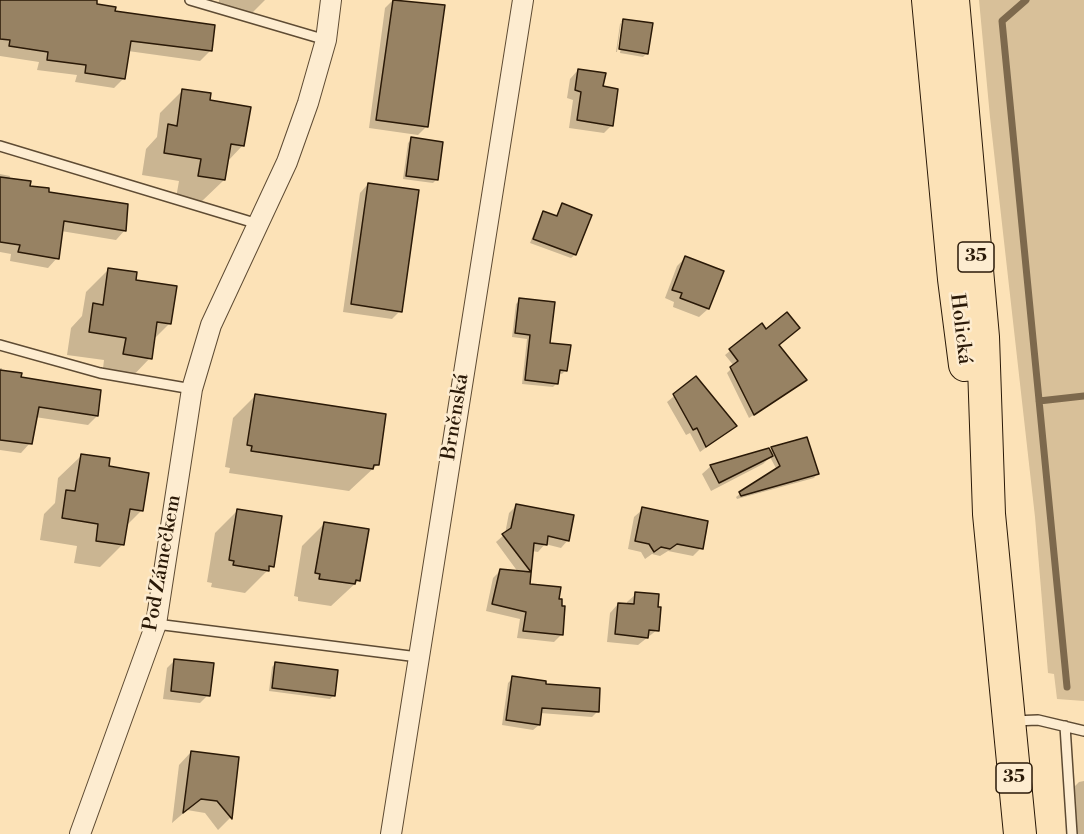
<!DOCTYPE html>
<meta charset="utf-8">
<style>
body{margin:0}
canvas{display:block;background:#fce2b7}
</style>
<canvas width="1084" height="834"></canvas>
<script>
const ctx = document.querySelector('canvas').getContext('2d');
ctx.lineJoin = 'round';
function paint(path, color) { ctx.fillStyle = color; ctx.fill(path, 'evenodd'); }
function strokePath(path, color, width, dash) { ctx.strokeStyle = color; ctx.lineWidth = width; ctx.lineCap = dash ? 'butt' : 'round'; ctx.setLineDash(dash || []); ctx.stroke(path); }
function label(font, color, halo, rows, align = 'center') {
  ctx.font = font + ' "Libre Bodoni",serif'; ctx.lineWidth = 5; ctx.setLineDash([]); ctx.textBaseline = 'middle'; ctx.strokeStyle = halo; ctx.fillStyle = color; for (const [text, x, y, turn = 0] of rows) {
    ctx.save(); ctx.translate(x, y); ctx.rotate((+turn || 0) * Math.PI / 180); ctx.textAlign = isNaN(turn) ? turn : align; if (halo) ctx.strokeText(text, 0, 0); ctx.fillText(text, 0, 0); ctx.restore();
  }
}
paint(new Path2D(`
 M979,0h105v701l-27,-2 -3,-25 -6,-1 -13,-156 -45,-400z`), '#d8c099');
paint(new Path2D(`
 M0,0h78l36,12 96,39 -10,10 -72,-10 -4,27 -10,10 -39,-6 2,-7 -40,-5 2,-8 -39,-6z
 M219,0h46l-18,18 -30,-5z
 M393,0l50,7 -17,120 -8,8 -49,-7 16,-120z
 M623,20l24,33 -4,4 -23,-4 4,-31h-3z
 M621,23l-4,29h-1l4,-28z
 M578,70l23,17 11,38 -8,8 -35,-5 4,-28 -6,-2 3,-19z
 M183,90l25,12 35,43 -16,17 -3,18 -23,22 -25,-4 3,-17 -37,-6 4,-26 11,-12 3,-24z
 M412,139l25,40 -4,4 -30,-4 5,-36z
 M0,174l10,2 -1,4 38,13 78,37 -9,10 -55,-9 -4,27 -9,10 -38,-7 1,-7 -11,-2z
 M368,184l32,127 -8,8 -49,-7 17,-119z
 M562,205l28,11 -15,39 -4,3 -41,-15 10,-26 4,-4 11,4z
 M686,257l36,15 -14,37 -9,8 -26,-10 1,-5 -9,-4 12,-32z
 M109,269l25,12 35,43 -16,16 -3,18 -22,23 -26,-4 2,-17 -37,-5 4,-27 11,-12 4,-24z
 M520,300l46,70 -4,4 -4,-1 -1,10 -4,4 -31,-3 5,-45 -15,-2 4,-33z
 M762,325l16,20 22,39 -51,34 -22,-45 7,-7 -9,-11z
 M0,368h2l-1,4 19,6 77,38 -9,9 -53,-8 -5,26 -9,10 -21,-3z
 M696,378l39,48 -35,26 -10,-19 -4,2 -19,-33z
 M256,395l121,70 -28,26 -120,-18 1,-5 -5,-1 8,-49z
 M806,439l11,35 -3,4 -77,21 -1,-2 4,-3 37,-24 -7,-13 -7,7 -52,27 -9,-17 9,-8 58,-16v1z
 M81,456l26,12 35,42 -16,16 -3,18 -23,23 -26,-4 3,-17 -37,-6 4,-26 11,-11 3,-25z
 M516,506l52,34 -7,8 -16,-4 -7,8 -6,-1 -3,34 29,15 4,34 -8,8 -37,-4 3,-19 -34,-8 7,-33 8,-8 17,2 -22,-30 9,-8 4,-21z
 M643,509l58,39 -8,8 -25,-5 -8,5 -8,-2 -7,5 -4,-7 -13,-3 6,-32z
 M238,510l34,56 -27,27 -34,-6 1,-4 -5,-1 8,-49z
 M324,524l35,56 -28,26 -33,-5v-4l-4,-1 8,-50z
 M636,594l21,36 -19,15 -31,-3 3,-29 8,-9 9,1v-3z
 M175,660l33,35 -8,8 -37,-4 4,-31z
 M276,663l58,32 -4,4 -61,-8 3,-24z
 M513,678l31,7 53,27 -5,5 -52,-4 -1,12 -6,5 -31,-5 6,-42z
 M191,752l47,6 -8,60 -12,12 -13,-17 -18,-3 -15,13 7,-58z
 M1084,781v53h-7l-5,-45 7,-7z`), '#0003');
strokePath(new Path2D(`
 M1026,0l-24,21 65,666
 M1039,401l45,-5`), '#7d694d', 7);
const building = new Path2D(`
 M0,0h97v4l19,3 -1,4 100,14 -3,26 -81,-10 -6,38 -40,-6 1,-8 -39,-5 1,-8 -39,-6 1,-6 -10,-1z
 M393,0l52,5 -17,122 -52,-7z
 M623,19l30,4 -5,31 -29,-5z
 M578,69l28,4 -3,13 15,3 -5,37 -36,-6 4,-28 -6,-2z
 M182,89l29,4 -1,7 41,7 -7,39 -13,-2 -6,36 -27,-4 3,-17 -37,-6 4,-29 9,2z
 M411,137l32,5 -5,38 -32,-4z
 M0,177l31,4 -1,5 19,2v4l79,12 -2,27 -62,-10 -5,38 -41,-7 2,-7 -20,-3z
 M368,183l51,7 -17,122 -51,-8z
 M562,203l30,12 -16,40 -43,-16 10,-28 14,5z
 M685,256l39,15 -15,38 -29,-11 2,-5 -10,-3z
 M108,268l29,4 -1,8 41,6 -6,38 -14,-2 -5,37 -29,-5 3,-16 -37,-6 4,-29 10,2z
 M519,298l36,4 -5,41 21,2 -4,26 -7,-1 -2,14 -33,-4 5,-45 -15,-2z
 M787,312l13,16 -21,17 28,35 -53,35 -24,-48 8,-6 -9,-12 33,-26 4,6z
 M0,370l22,3 -1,4 80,13 -3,26 -59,-9 -7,37 -32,-4z
 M696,376l41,50 -31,21 -9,-19 -4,2 -20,-36z
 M255,394l131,20 -7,51h-5l-1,4 -122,-18 1,-5 -5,-1z
 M807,437l12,37 -78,22 -2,-4 41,-26 -9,-19z
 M769,448l4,8 -54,27 -9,-18z
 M81,454l29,4 -1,8 40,7 -6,38 -13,-2 -6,36 -28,-4 2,-17 -36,-6 4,-28 9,1z
 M516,504l58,11 -5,26 -21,-5 -1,9 -13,-2 -4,41 31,3 -2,12h3v7h3l-2,29 -40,-4 3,-19 -34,-8 8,-35 31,3 -29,-38 9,-6z
 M642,507l66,14 -5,28 -26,-5 -7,5 -9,-2 -7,5 -5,-8 -14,-3z
 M237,509l45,7 -8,51 -5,-1v5l-36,-6 1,-4 -5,-1z
 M324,522l45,7 -9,52 -4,-1 -1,4 -36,-5 1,-5 -5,-1z
 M635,592l24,2 -1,13h3l-2,24 -10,-1 -1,8 -33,-4 3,-31 16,1z
 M174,659l40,4 -4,33 -39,-5z
 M275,662l63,8 -3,26 -63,-8z
 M512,676l34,5v3l54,4 -1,24 -57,-4 -2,17 -34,-5z
 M191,751l48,6 -7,62 -15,-18 -16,-2 -18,14z`);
paint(building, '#978263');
strokePath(building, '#2a1907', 1.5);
const service = new Path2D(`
 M190,0l136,40
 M0,146l258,78
 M0,345l100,28 92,16
 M156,624l262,33
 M1013,721l25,-1 46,11
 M1065,726l7,108`);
const minor = new Path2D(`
 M80,834l76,-210 36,-235 19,-64 76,-163 21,-59 18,-63 5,-40
 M391,834l132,-834`);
const primary = new Path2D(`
 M928,0l26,279 11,86
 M953,0l30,337 6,177 31,320`);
strokePath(service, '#5e4b33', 12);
strokePath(minor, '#5e4b33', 22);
strokePath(primary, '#2a1907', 34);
strokePath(service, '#fdecd0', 9);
strokePath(minor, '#fdecd0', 20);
strokePath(primary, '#fce2b7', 32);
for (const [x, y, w] of [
 [976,257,36],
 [1014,778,36]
]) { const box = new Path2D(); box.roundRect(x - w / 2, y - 15, w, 30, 4.5); ctx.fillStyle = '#fdecd0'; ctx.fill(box); strokePath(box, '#2a1907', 1.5); }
label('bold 18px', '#2a1907', null, [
 ["35",976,257],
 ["35",1014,778]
]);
label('20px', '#2a1907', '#fdecd0', [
 ["Holická",960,329,83],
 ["Brněnská",456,417,-81],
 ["Pod Zámečkem",163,563,-80]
]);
</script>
